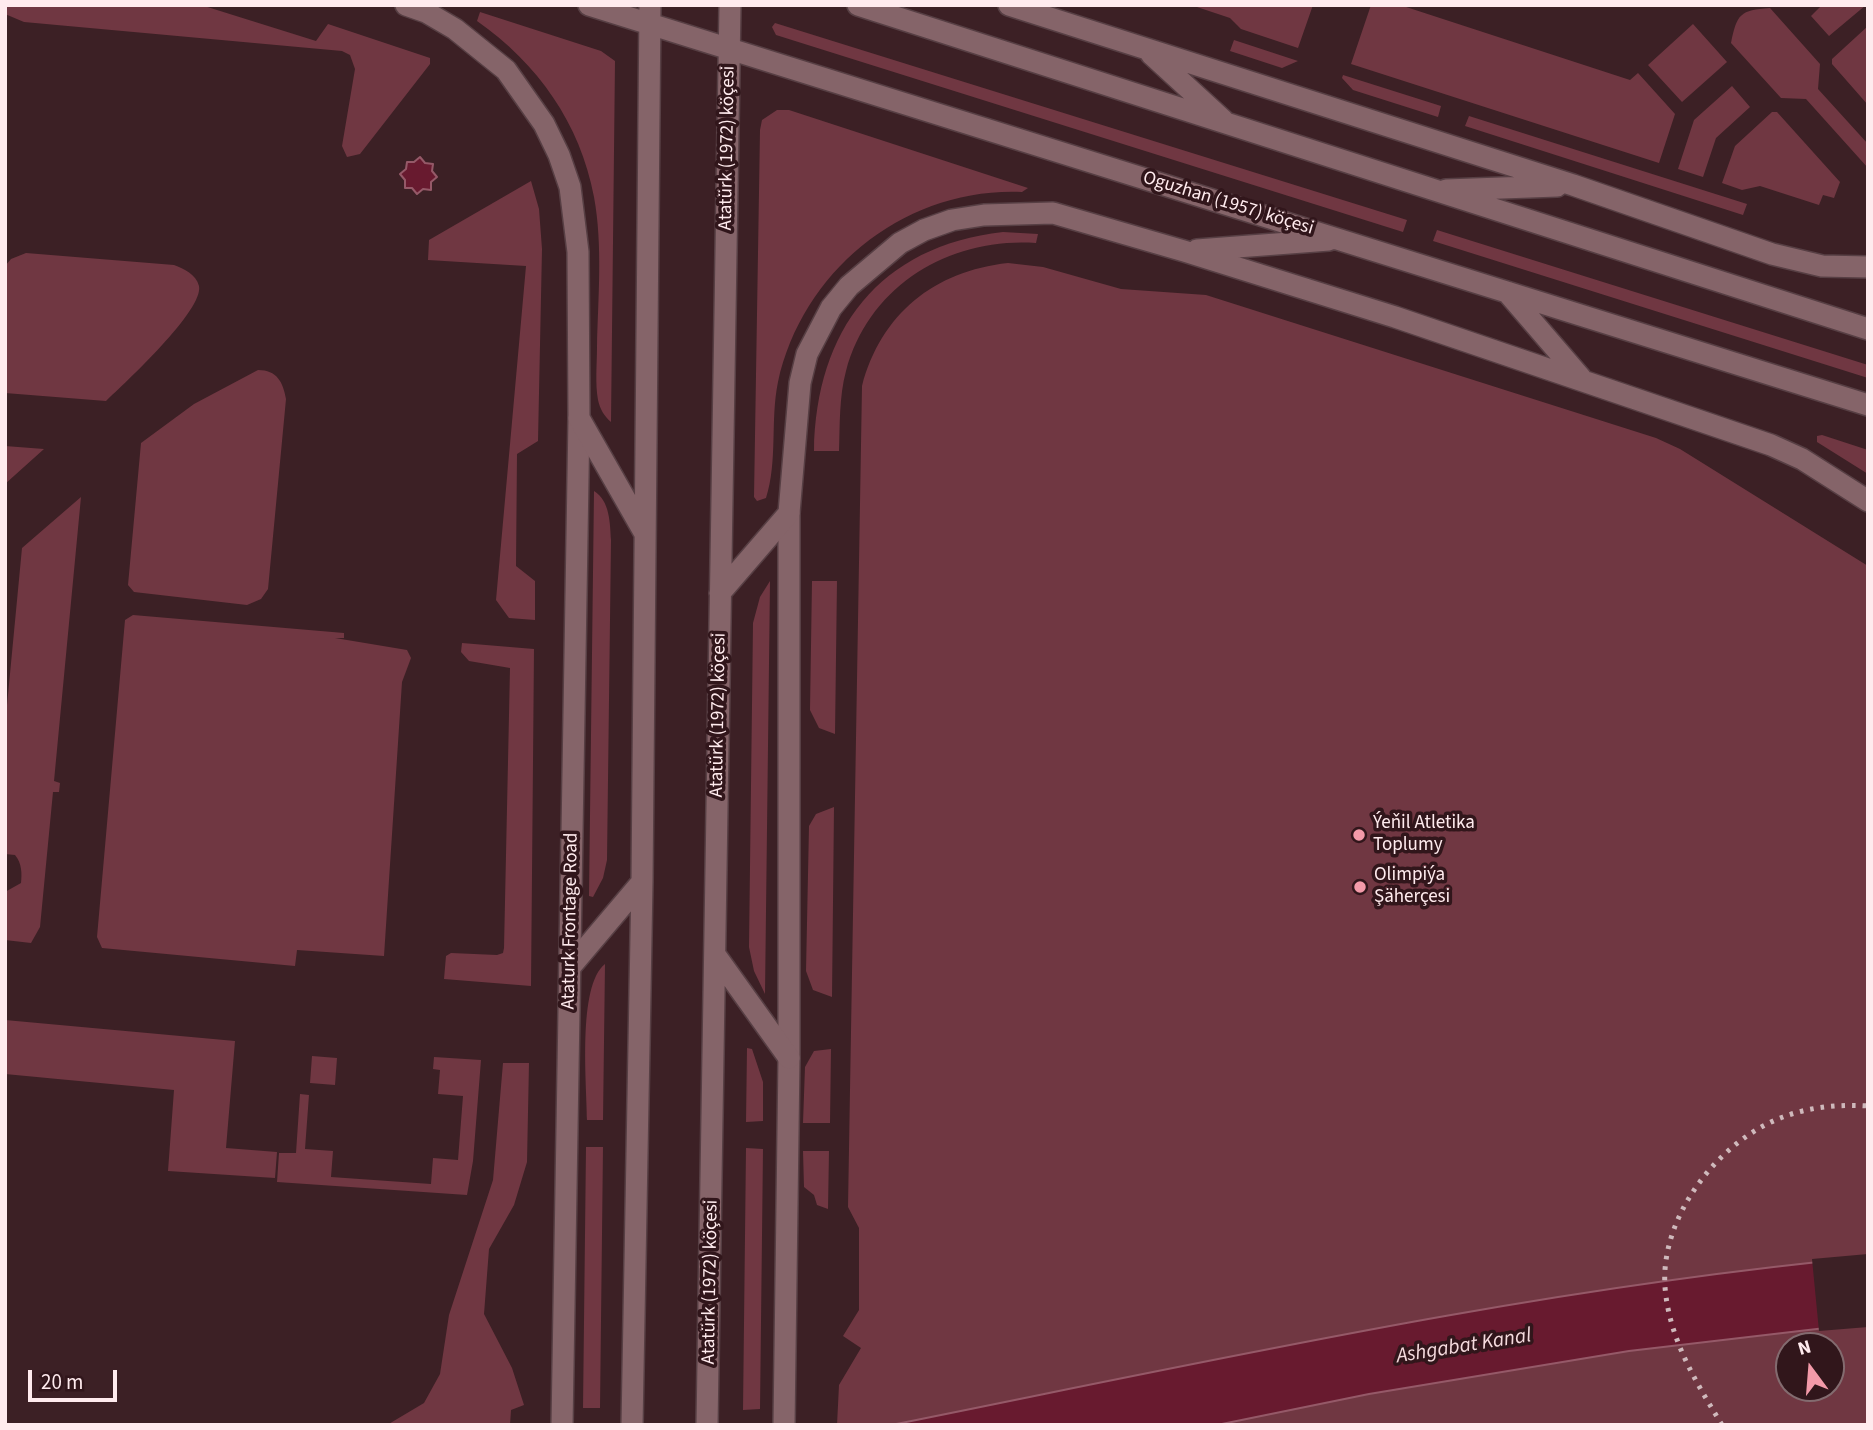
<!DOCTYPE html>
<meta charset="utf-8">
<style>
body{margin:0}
#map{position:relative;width:1873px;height:1430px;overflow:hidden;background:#3c2025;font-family:"Source Sans 3",sans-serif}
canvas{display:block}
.frame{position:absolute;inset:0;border:7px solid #ffebee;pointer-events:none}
.north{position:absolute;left:1775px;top:1332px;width:70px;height:70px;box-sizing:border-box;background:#31161b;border:2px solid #836b6f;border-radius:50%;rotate:344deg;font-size:19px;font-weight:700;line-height:28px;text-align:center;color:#ffebee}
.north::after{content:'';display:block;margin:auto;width:24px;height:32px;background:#f39aa9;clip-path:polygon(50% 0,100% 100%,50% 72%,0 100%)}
.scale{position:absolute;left:28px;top:1370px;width:89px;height:32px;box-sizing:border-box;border:4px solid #ffebee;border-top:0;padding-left:9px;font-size:21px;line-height:24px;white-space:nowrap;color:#ffebee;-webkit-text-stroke:5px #31161b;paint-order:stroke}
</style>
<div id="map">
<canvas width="1873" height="1430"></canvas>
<div class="frame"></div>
<div class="north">N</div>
<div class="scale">20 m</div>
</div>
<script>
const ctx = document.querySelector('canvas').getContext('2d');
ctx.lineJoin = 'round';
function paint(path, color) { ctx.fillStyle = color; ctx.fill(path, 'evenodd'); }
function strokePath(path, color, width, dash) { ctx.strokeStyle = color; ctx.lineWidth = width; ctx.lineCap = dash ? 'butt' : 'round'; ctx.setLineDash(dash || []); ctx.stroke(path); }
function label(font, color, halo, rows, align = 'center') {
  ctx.font = font + ' "Source Sans 3",sans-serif'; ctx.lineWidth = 7; ctx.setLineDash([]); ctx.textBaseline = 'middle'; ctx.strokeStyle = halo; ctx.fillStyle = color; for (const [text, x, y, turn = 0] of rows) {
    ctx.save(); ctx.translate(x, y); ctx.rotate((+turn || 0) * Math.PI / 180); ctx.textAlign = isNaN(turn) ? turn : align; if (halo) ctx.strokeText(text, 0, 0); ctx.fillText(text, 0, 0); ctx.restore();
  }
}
paint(new Path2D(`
 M5,5h196l115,36 12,-17 102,34v6l-70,90 -13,3 -5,-11 13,-77 -5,-14 -8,-4 -318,-29 -19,-8z
 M1191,5h122l-15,43 -57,-19 -11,-11z
 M1371,5h29l230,75 8,-7 37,41 -16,49 -308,-99z
 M1822,5h44l-37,31 -18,-20z
 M1770,8l50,56 -2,25 50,55v24l-62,-69 -25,-1 -50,-55c6,-29 9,-33 39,-35z
 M480,12l121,39 14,10 -4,361c-7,-6 -11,-13 -13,-22 -3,-17 -1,-36 -1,-53 1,-49 6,-101 -3,-150 -14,-74 -56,-133 -117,-176z
 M775,23l632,197 -4,12 -627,-197 -4,-8z
 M1693,24l34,38 -45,40 -34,-37z
 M1868,26v79l-36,-41v-5z
 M1234,40l64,21 -16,7 -52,-17z
 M1343,75l98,31 -3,11 -85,-27 -11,-12z
 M1732,86l18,21 -34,31 -13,39 -25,-8 16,-49z
 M777,110h12l239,78 -6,4c-116,-5 -219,77 -244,190 -8,38 0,79 -12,116l-9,3 -3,-4 6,-367 2,-10z
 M1772,112h5l63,70 -6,16 -11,-3 -4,10 -59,-19 -18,4 -20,-7 13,-37z
 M1469,116l278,88 -4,11 -278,-89z
 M531,181l8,28 3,40 -4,192 -21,13 -1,112 19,15v39l-26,-2 -13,-18 30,-334 -98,-6 1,-20z
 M1437,230l431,135v13l-435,-137z
 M1003,232l35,2 -2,9c-86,-6 -167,42 -190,128 -7,26 -6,54 -7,80h-25c2,-121 65,-205 189,-219z
 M26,253l148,12c10,4 22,9 25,21 5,24 -74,97 -93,115l-101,-8v-127l6,-7z
 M1008,263l35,4 78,22 85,6 450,143 24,11 188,117v859h-1031l2,-40 22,-37 -18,-12 16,-26v-82l-11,-21 14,-821c19,-72 72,-115 146,-123zM1789,1346h42v42h-42z
 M258,370c19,0 25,12 28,29l-18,190 -7,10 -14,6 -113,-13 -6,-7 13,-142 53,-39z
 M1822,435l46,15v24l-51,-32v-6z
 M5,446l39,3 -39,35z
 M594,491c16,10 16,32 17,49l-4,320 -4,18 -10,19 -4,-1z
 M81,497l-27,284 6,2 -1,9h-6l-13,135 -9,16 -26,-3v-48l16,-9c1,-9 1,-20 -6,-28l-10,-1v-128l17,-178z
 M770,581l-5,413 -11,-23 -5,-24 4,-324 7,-26z
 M812,581h25l-2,153 -16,-6 -9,-18z
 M133,615l211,18v5h-9l72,12 4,8 -9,24 -18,274 -87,-6 -2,16 -193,-18 -5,-11 28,-317z
 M462,643l72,6 -3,337 -87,-7 2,-23 5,-3 46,2 6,-2 1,-5 6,-280 -41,-7 -8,-9z
 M834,807l-2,190 -19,-7 -7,-19 3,-145 7,-12z
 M605,964l-2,156h-16c0,-35 -10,-134 18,-156z
 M5,1020l230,21 -9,107 51,4 -2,26 -107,-7 6,-81 -169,-16z
 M747,1048l5,1 11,33v39l-17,1z
 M831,1049l-1,74h-27l2,-56 9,-16z
 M312,1056l25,2 -2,27 -25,-2z
 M434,1057l47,3 -8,101 -6,34 -190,-13 2,-29h17l4,-59 9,1 -4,54 28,2 -2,26 100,7 2,-26 25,2 5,-64 -25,-2 2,-24 -7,-1z
 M503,1063h26l-2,99 -13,43 -25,44 -5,65 28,54 12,37 -13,5 -1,15h-123l37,-22 16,-29 9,-59 44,-135z
 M586,1147h17l-3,261h-17z
 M746,1148l17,1 -3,260 -17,1z
 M803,1151h26l-1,58 -11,-4 -3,-10 -10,-8z`), '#703742');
const water = new Path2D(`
 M420,157l5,6 8,1 -1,7 5,6 -6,5v8l-8,-1 -6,5 -5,-6h-7v-8l-5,-6 6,-5 1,-7h7z
 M1868,1257v66l-239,28 -260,43 -152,31h-326c324,-65 647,-137 977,-168z`);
paint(water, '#681a2f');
strokePath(water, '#955968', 2);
paint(new Path2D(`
 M1868,1254v73l-49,4 -7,-72z`), '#3c2025');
const street = new Path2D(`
 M562,1425l17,-1007
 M784,1425l5,-367v-545`);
const secondary = new Path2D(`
 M406,5l20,7 29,17 51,41 38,54 15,31 11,32 8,65 1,166 65,114
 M589,5l1279,400
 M858,5l1010,324
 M1009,5l564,180 199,69 50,12 46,1
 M1151,54l72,66
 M1446,190l111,-4
 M1197,250l132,-10
 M1507,292l74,86
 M720,593l69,-80 11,-130 7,-29 24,-46 18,-22 51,-43 24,-13 28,-10 32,-5 69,-2 131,38 211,66 376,128 31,14 66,42
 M716,956l73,102
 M571,966l71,-84
 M632,1425l10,-543 8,-877
 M707,1425l23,-1420`);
strokePath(street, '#573f44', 24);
strokePath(secondary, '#573f44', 24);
strokePath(street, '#856469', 21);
strokePath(secondary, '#856469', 21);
strokePath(new Path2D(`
 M1722,1425c-26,-43 -53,-86 -57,-138 -5,-70 53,-146 118,-170 26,-10 57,-13 85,-11`), '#cfb9bc', 5, [3.5, 7]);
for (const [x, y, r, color] of [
 [1359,835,7,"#f39aa9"],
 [1360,887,7,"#f39aa9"]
]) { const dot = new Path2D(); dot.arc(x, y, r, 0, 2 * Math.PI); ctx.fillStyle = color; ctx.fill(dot); strokePath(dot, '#31161b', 2.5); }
label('19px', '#ffebee', '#31161b', [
 ["Atatürk (1972) köçesi",728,148,-89],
 ["Oguzhan (1957) köçesi",1228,204,17],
 ["Atatürk (1972) köçesi",719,715,-89],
 ["Ataturk Frontage Road",571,921,-89],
 ["Atatürk (1972) köçesi",711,1282,-89]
]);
label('19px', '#ffebee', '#31161b', [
 ["Ýeňil Atletika",1373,824],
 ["Toplumy",1373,846],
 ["Olimpiýa",1374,876],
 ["Şäherçesi",1374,898]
], 'left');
label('italic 21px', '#f5dbde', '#31161b', [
 ["Ashgabat Kanal",1464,1347,-9]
]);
</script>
